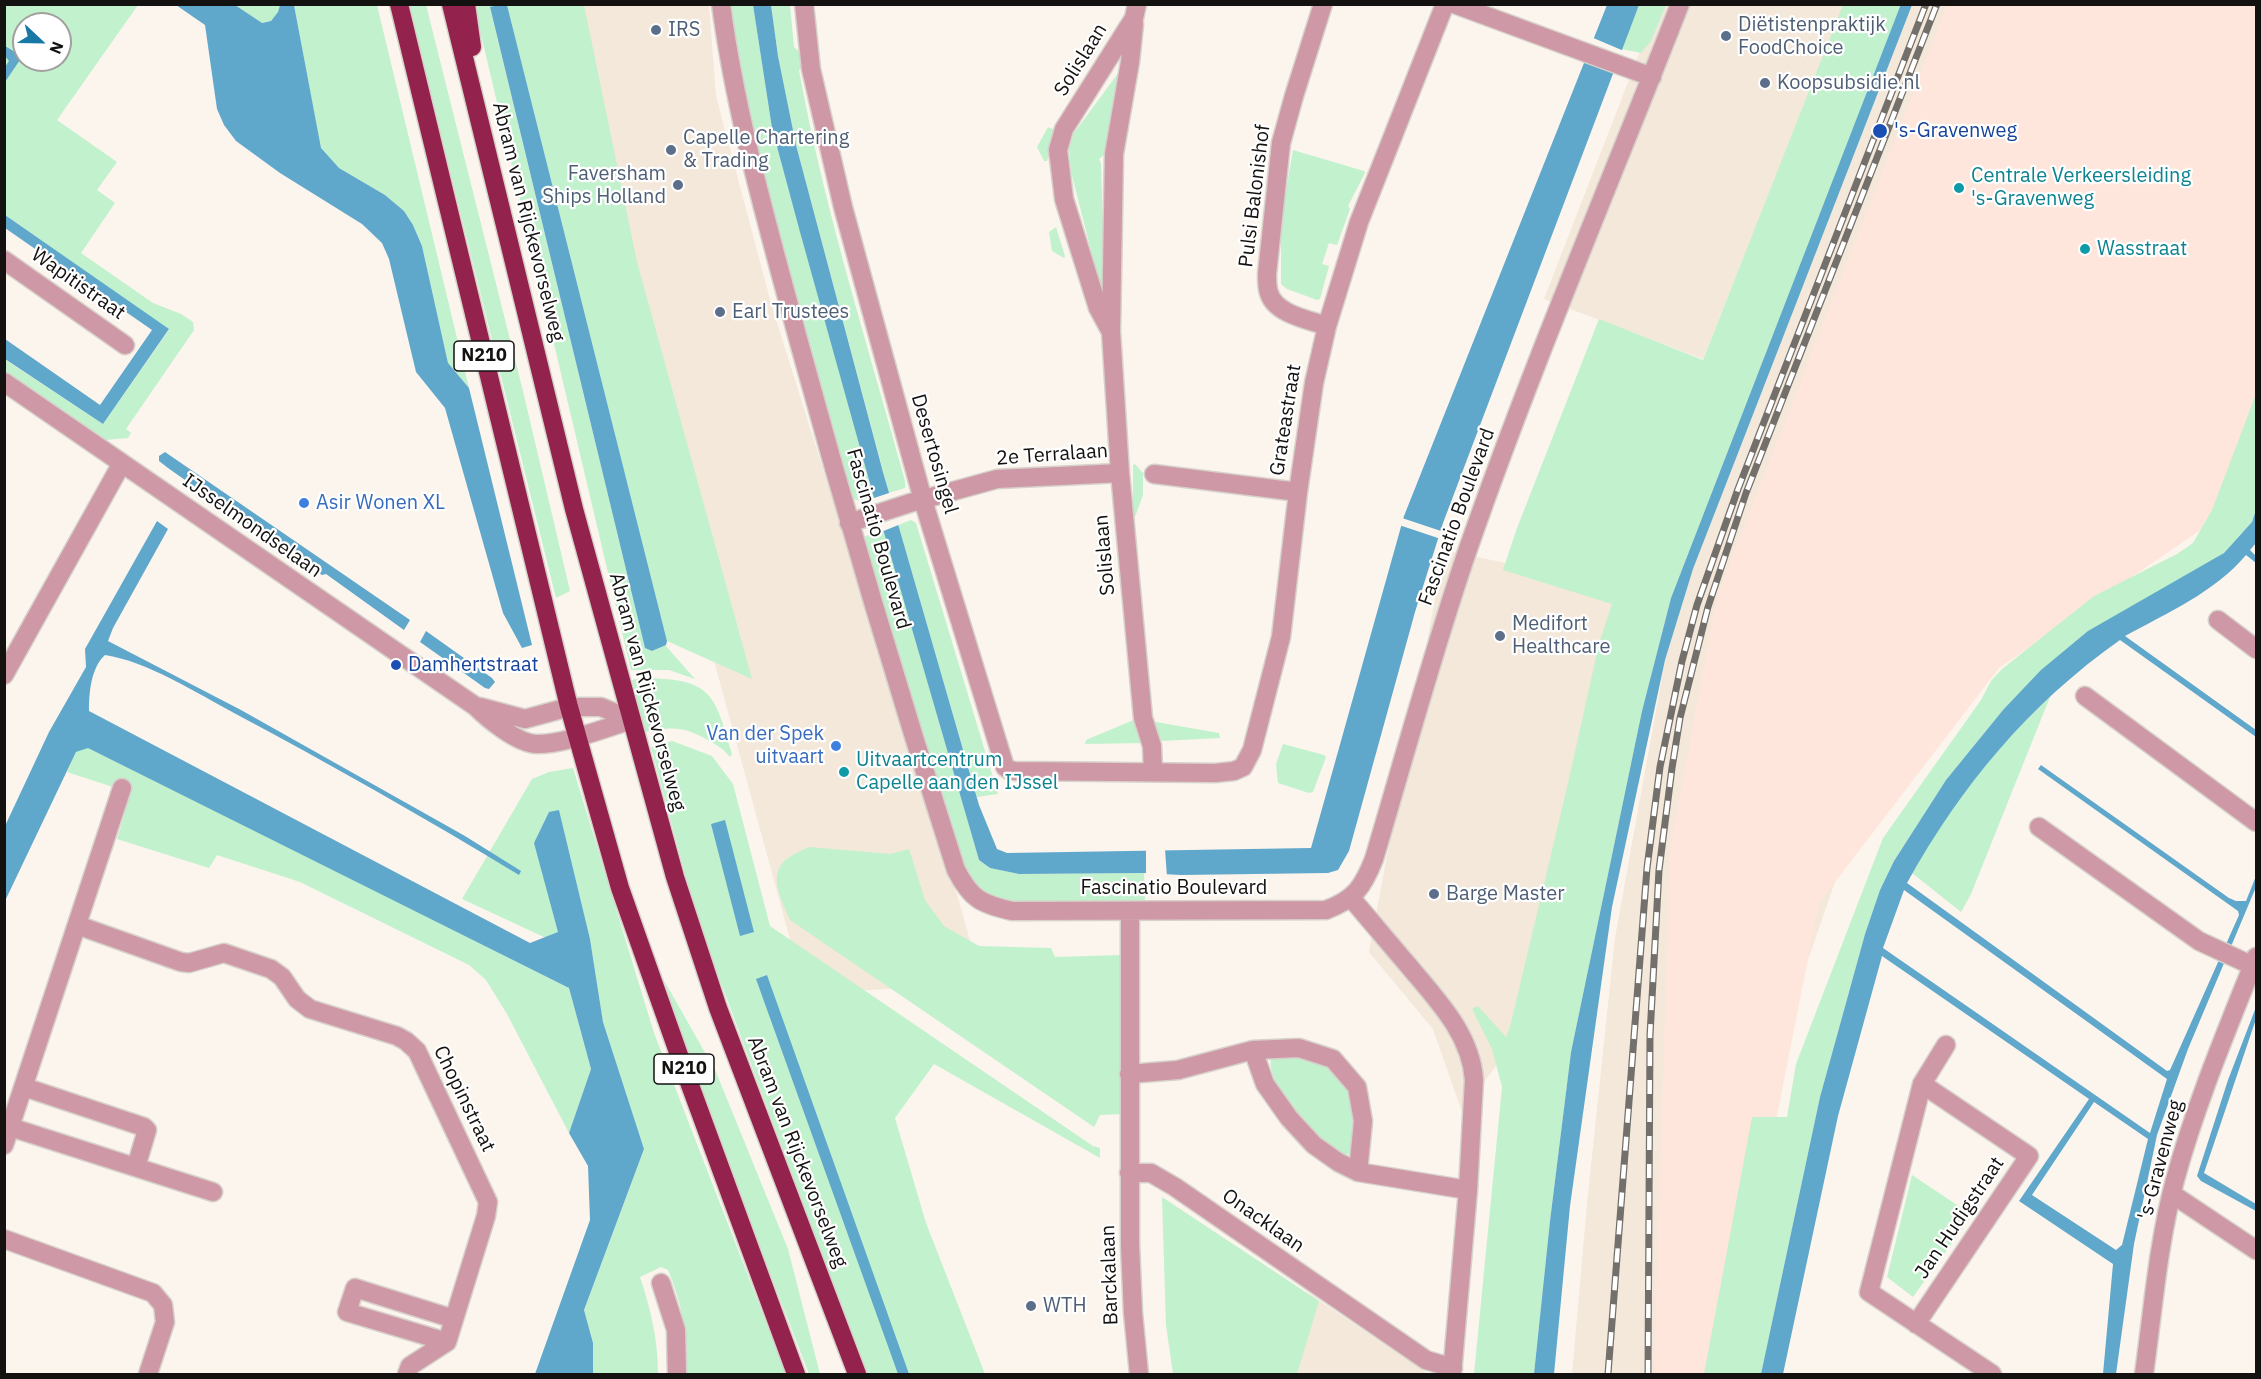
<!DOCTYPE html>
<meta charset="utf-8">
<style>
body{margin:0}
#map{position:relative;width:2261px;height:1379px;overflow:hidden;background:#fbf5ed;font-family:"IBM Plex Sans",sans-serif}
canvas{display:block}
.frame{position:absolute;inset:0;border:6px solid #141210;pointer-events:none}
.north{position:absolute;left:12px;top:12px;width:60px;height:60px;box-sizing:border-box;background:#fff;border:2px solid #a1a09f;border-radius:50%;rotate:112deg;font-size:16px;font-weight:700;line-height:24px;text-align:center;color:#141210}
.north::after{content:'';display:block;margin:auto;width:21px;height:27px;background:#1878a5;clip-path:polygon(50% 0,100% 100%,50% 72%,0 100%)}
</style>
<div id="map">
<canvas width="2261" height="1379"></canvas>
<div class="frame"></div>
<div class="north">N</div>
</div>
<script>
const ctx = document.querySelector('canvas').getContext('2d');
ctx.lineJoin = 'round';
function paint(path, color) { ctx.fillStyle = color; ctx.fill(path, 'evenodd'); }
function strokePath(path, color, width, dash) { ctx.strokeStyle = color; ctx.lineWidth = width; ctx.lineCap = dash ? 'butt' : 'round'; ctx.setLineDash(dash || []); ctx.stroke(path); }
function label(font, color, halo, rows, align = 'center') {
  ctx.font = font + ' "IBM Plex Sans",sans-serif'; ctx.lineWidth = 4.5; ctx.setLineDash([]); ctx.textBaseline = 'middle'; ctx.strokeStyle = halo; ctx.fillStyle = color; for (const [text, x, y, turn = 0] of rows) {
    ctx.save(); ctx.translate(x, y); ctx.rotate((+turn || 0) * Math.PI / 180); ctx.textAlign = isNaN(turn) ? turn : align; if (halo) ctx.strokeText(text, 0, 0); ctx.fillText(text, 0, 0); ctx.restore();
  }
}
paint(new Path2D(`
 M535,5h174l7,91 56,211 186,591 24,85 -177,11z
 M1658,5h187l-142,354 -159,-60z
 M1912,5h344l-287,670 -119,163 -83,241 -50,295h-145l15,-170 28,-266 50,-278 28,-91z
 M1453,552l173,36 -108,448 -56,76 -29,-83 -64,-77 67,-358z
 M1308,1293l120,81h-142z`), '#f3e8da');
paint(new Path2D(`
 M1947,5h309v413l-38,100 -219,150 -180,235 -93,471h-72l16,-524 47,-254z`), '#fee6dc');
paint(new Path2D(`
 M5,5h133l-81,115 60,42 -20,28 18,13 -34,50 72,50 28,11 12,8 1,8 -68,99 5,4 -3,5 -23,2 -100,-69 -1,-12 99,65 66,-94 -164,-115zM24,24h36v36h-36z
 M235,5h45l-2,7 -7,9 -10,2z
 M294,5h83l92,383 -21,-25 -26,-117 -9,-21 -9,-14 -19,-16 -46,-27 -18,-19z
 M409,5h17l97,386 47,200 -14,7z
 M474,5h24l-8,3 155,640 8,3 12,-6 30,34 -26,-9h-38z
 M507,5h77l53,257 115,417 -85,-38z
 M731,5h22l19,123 102,370 -11,3 -11,-2 -65,-229 -42,-169z
 M771,5h19l4,42 8,7 1,13 -4,3c25,139 69,275 106,411v7l-16,5 -93,-348 -18,-89z
 M1639,5h27l-15,36 -10,12 -20,-4z
 M1843,5h58l-230,593 -29,113 -71,341 -21,169 -16,153h-60l28,-287 -10,-38 -20,-40 6,-3 28,31 4,-10 59,-248 30,-135 13,-40 -109,-34 14,-42 82,-209 104,41z
 M1122,71l-16,82 -7,6 2,4 4,131 -2,3 -32,-125 -2,-23 5,-16 45,-61z
 M1048,127l9,4 -10,30h-3l-7,-14z
 M1293,150l71,21 1,2 -17,33 2,3 -13,36 -8,-2 -7,21 7,2 -9,33 -3,1 -30,-11 -6,-5v-64z
 M1056,227l9,29 -1,2 -12,-7 -3,-19z
 M2256,394v116l-4,12 -28,31 -221,157 -57,70 -52,81 -14,29 -15,44 -45,163 -59,277h-57l48,-257h35l9,-53 87,-226 98,-138 10,-19 11,-12 92,-73 83,-42 16,-11 19,-33z
 M1135,464l8,9v22l-8,22 -2,-5v-47z
 M911,520l5,3 82,271 -21,3 -79,-272z
 M884,531l95,329 11,8 29,6 125,-1 1,31 -142,-2 -17,-6 -23,-21 -100,-334 3,-5z
 M642,678c70,1 72,14 90,76l-2,3c-6,-8 -15,-13 -24,-18 -24,-13 -35,-12 -61,-7l-13,-52z
 M2050,697l-79,197 -10,18 -49,-39c37,-66 83,-125 138,-176z
 M1136,719l7,24 -58,1 1,-4z
 M1156,722l63,11 1,5 -58,3 -9,-16z
 M672,741l40,15 21,28 37,142 323,220 7,2v10l-166,-94 -39,54 31,105 59,151h-119l-169,-456 -46,-171z
 M1283,744l41,11 2,2 -13,35 -4,1 -31,-10 -2,-19z
 M88,747l481,241 22,81 -22,64 -62,-119 -21,-34 -17,-15 -169,-83 -83,-27 -8,13 -92,-29 9,-30 -12,-4 5,-16 -52,-17 9,-20z
 M573,768l81,265 132,341h-100c3,-35 -4,-71 -18,-104l-7,-3 -21,10c11,33 18,63 18,97h-65v-31l-9,-33 60,-161 -41,-127 -13,-83 -31,-129 -5,102 5,21 -13,5 -84,-39 70,-120 17,-7z
 M809,847l82,7 18,-5 16,51 19,26 35,20 72,2 4,9 66,-2 -1,159 -20,1 -6,12 -304,-207c-8,-19 -24,-46 -2,-62 6,-4 14,-8 21,-11z
 M665,982l51,90 72,177 32,125h-11l-125,-323z
 M1281,1053l43,8 21,23 10,28 -3,38 -3,4 -6,1c-13,-10 -28,-20 -39,-32 -13,-13 -37,-47 -33,-65z
 M1912,1175l60,40 -59,82 -26,-20z
 M1162,1197l157,104 -22,73h-124l-7,-49z`), '#c2f1ce');
paint(new Path2D(`
 M1901,4l11,1 -219,564 -28,91 -53,247 -42,299 -16,168h-20l16,-153 21,-169 71,-341 29,-113z
 M176,5h59l27,18 9,-2 7,-9 2,-7h14l27,143 18,20 46,27 19,16 9,14 9,21 26,117 21,25 63,257 -10,3 -19,-35 -58,-205 -29,-36 -27,-113 -7,-16 -20,-19 -82,-51 -44,-32 -12,-16 -7,-16 -12,-84z
 M498,5h9l160,636 -1,4 -14,6 -7,-3 -155,-641z
 M753,5h18l7,51 18,89 87,327 96,333 18,44 10,4 304,-5 93,-332 203,-511h32l-196,518 -28,89 -66,239 -11,19 -10,3 -147,2 -37,-2 -125,1 -29,-6 -11,-8 -105,-362 -74,-266 -28,-104z
 M24,40v14l-19,28v-15l4,-6 -4,-5v-10l10,6z
 M5,215l164,114 -66,95 -98,-65v-20l95,66 52,-75 -147,-102z
 M165,452l245,168 -6,10 -78,-56 -4,1 -81,-56v-4l-9,-6 -3,2 -61,-43 -9,-7v-5z
 M2256,510v33l-6,7 6,6v7l-10,-8c-31,37 -79,58 -121,81l131,94v7l-136,-97c-91,64 -159,146 -213,243l260,188 3,-1 69,-155 -1,-4 -200,-142 3,-4 188,133 7,3h10l10,-25v11l-68,162 -31,86 -23,109 -18,130h-13l10,-110 -94,-63 70,-102 -207,-143 -44,160 -55,258h-22l59,-277 45,-163 15,-44 14,-29 52,-81 57,-70 38,-40 47,-39 136,-78 28,-31zM1904,890l263,189 -17,54 -267,-185zM2094,1102l54,37 -26,106 -6,5 -84,-55z
 M157,521l11,8 -55,99 -5,13 133,69 224,126 56,35 -2,4c-94,-57 -189,-111 -285,-162 -37,-20 -88,-52 -129,-58 -14,13 -16,37 -16,56l441,232 28,-11 -24,-89 15,-31 10,-2 31,129 13,83 41,127 -60,161 9,33v31h-58l55,-154 -2,-54 -19,-33 22,-64 -22,-81 -481,-240 -12,4 -71,149v-75l44,-94 37,-65 -1,-18z
 M426,631l66,47 3,4 -6,7 -4,-1 -65,-46z
 M725,820l29,112 -14,4 -29,-112z
 M767,975l142,399h-11l-142,-395z
 M2256,1007v12l-52,154 52,31v7l-55,-30 -4,-5 31,-96z`), '#60a7cc');
paint(new Path2D(`
 M1591,37l33,14 -8,22 -36,-13z
 M892,492l9,32 -20,8 -10,-33z
 M1402,518l42,14 -3,7 -42,-14z
 M1146,849h19l2,28 -21,-1z`), '#fbf5ed');
const minor = new Path2D(`
 M721,4c15,113 47,222 76,331 49,180 102,358 159,535 15,29 25,34 56,41l314,-1c29,-11 37,-23 48,-51 31,-104 59,-208 94,-310 64,-184 141,-363 212,-545
 M804,4l7,65 32,138 80,293 82,267 4,3 6,1 200,2 19,-2 9,-4 9,-17 29,-113 17,-145 16,-109 13,-57 32,-104 86,-218
 M1137,4l-3,14 -70,111 -6,21 6,49 34,109 13,24 9,141 23,245 9,28 1,26
 M1323,4l-29,92 -13,47 -14,131c0,6 0,14 2,19 6,21 40,27 58,33
 M1454,4l198,73
 M4,260l121,85
 M1111,330l3,-176 16,-92 4,-38
 M4,382l471,324c13,13 43,38 62,38 29,0 67,-16 95,-24
 M1154,474l144,18
 M849,523l61,-20 87,-24 123,-6
 M2218,620l38,29
 M4,675l118,-212
 M2085,696l171,126
 M480,707l45,12 44,-12h32l31,13
 M2039,827l160,114 54,25
 M1351,898c19,22 38,45 57,67 29,35 63,69 66,115l-6,110 -16,184
 M1130,911v334l3,68 6,61
 M77,925l104,37 8,1 35,-10 47,16 11,8 15,22 13,10 87,27 9,5 11,10 71,151 -2,14 -39,126 -37,24 -3,8
 M1946,1045l-24,39 -53,208 123,82
 M1253,1050l12,34 24,34 25,27 24,17 20,10
 M1129,1074l49,-4 75,-20 46,-2 34,11 24,28 6,34 -5,51 110,18
 M24,1087l120,40 3,3 -11,37
 M10,1127l203,65
 M4,1145l118,-357
 M1129,1173h22l24,14 251,173 27,8
 M2172,1194l84,56
 M4,1239l149,54 10,12 2,17 -17,52
 M661,1283l15,47 1,44
 M1916,1324l113,-168 -107,-72
 M447,1342l-100,-30 8,-24 99,31
 M2144,1374c9,-64 14,-131 31,-194 21,-77 52,-150 81,-223`);
const highway = new Path2D(`
 M399,4l170,703 51,181 59,167 117,319
 M451,4l123,505 101,368 43,131 139,366
 M466,4l6,43`);
strokePath(minor, '#d6d1ca', 21);
strokePath(highway, '#d6d1ca', 21);
strokePath(minor, '#cf98a6', 18);
strokePath(highway, '#93234d', 18);
const rail = new Path2D(`
 M1608,1374l39,-506 13,-101 22,-106 15,-56 41,-116 188,-485
 M1648,1374l2,-339 9,-165 13,-102 8,-50 28,-111 38,-114 191,-489`);
strokePath(rail, '#736f6b', 7);
strokePath(rail, '#fff', 4.5, [14]);
for (const [x, y, r, color] of [
 [656,30,6,"#5c6f8a"],
 [1726,36,6,"#5c6f8a"],
 [1765,83,6,"#5c6f8a"],
 [1880,131,8,"#1a4fb4"],
 [671,150,6,"#5c6f8a"],
 [678,185,6,"#5c6f8a"],
 [1959,188,6,"#0f9aa8"],
 [2085,249,6,"#0f9aa8"],
 [720,312,6,"#5c6f8a"],
 [304,503,6,"#3f7fe0"],
 [1500,636,6,"#5c6f8a"],
 [396,665,6,"#1a4fb4"],
 [836,746,6,"#3f7fe0"],
 [844,772,6,"#0f9aa8"],
 [1434,894,6,"#5c6f8a"],
 [1031,1306,6,"#5c6f8a"]
]) { const dot = new Path2D(); dot.arc(x, y, r, 0, 2 * Math.PI); ctx.fillStyle = color; ctx.fill(dot); strokePath(dot, '#fff', 2); }
for (const [x, y, w] of [
 [484,356,60],
 [684,1069,60]
]) { const box = new Path2D(); box.roundRect(x - w / 2, y - 15, w, 30, 4.5); ctx.fillStyle = '#fff'; ctx.fill(box); strokePath(box, '#141210', 1.5); }
label('bold 18px', '#141210', null, [
 ["N210",484,356],
 ["N210",684,1069]
]);
label('20px', '#4e5e75', '#fff', [
 ["Diëtistenpraktijk",1738,25],
 ["FoodChoice",1738,48],
 ["IRS",668,30],
 ["Koopsubsidie.nl",1777,83],
 ["Capelle Chartering",683,138],
 ["& Trading",683,161],
 ["Faversham",666,174,"right"],
 ["Ships Holland",666,197,"right"],
 ["Earl Trustees",732,312],
 ["Medifort",1512,624],
 ["Healthcare",1512,647],
 ["Barge Master",1446,894],
 ["WTH",1043,1306]
], 'left');
label('20px', '#141210', '#fff', [
 ["Solislaan",1081,60,-58],
 ["Pulsi Balonishof",1255,196,-83],
 ["Abram van Rijckevorselweg",528,222,76],
 ["Wapitistraat",78,284,35],
 ["Grateastraat",1286,420,-81],
 ["Desertosingel",934,454,74],
 ["2e Terralaan",1052,455,-4],
 ["Fascinatio Boulevard",1457,517,-70],
 ["IJsselmondselaan",252,526,35],
 ["Fascinatio Boulevard",878,539,74],
 ["Solislaan",1105,555,-95],
 ["Abram van Rijckevorselweg",647,692,75],
 ["Fascinatio Boulevard",1174,888],
 ["Chopinstraat",464,1099,64],
 ["Abram van Rijckevorselweg",797,1152,69],
 ["'s-Gravenweg",2161,1160,-75],
 ["Jan Hudigstraat",1960,1218,-56],
 ["Onacklaan",1263,1221,35],
 ["Barckalaan",1110,1275,-92]
]);
label('20px', '#164399', '#fff', [
 ["'s-Gravenweg",1894,131],
 ["Damhertstraat",408,665]
], 'left');
label('20px', '#0d838f', '#fff', [
 ["Centrale Verkeersleiding",1971,176],
 ["'s-Gravenweg",1971,199],
 ["Wasstraat",2097,249],
 ["Uitvaartcentrum",856,760],
 ["Capelle aan den IJssel",856,783]
], 'left');
label('20px', '#366cbe', '#fff', [
 ["Asir Wonen XL",316,503],
 ["Van der Spek",824,734,"right"],
 ["uitvaart",824,757,"right"]
], 'left');
</script>
